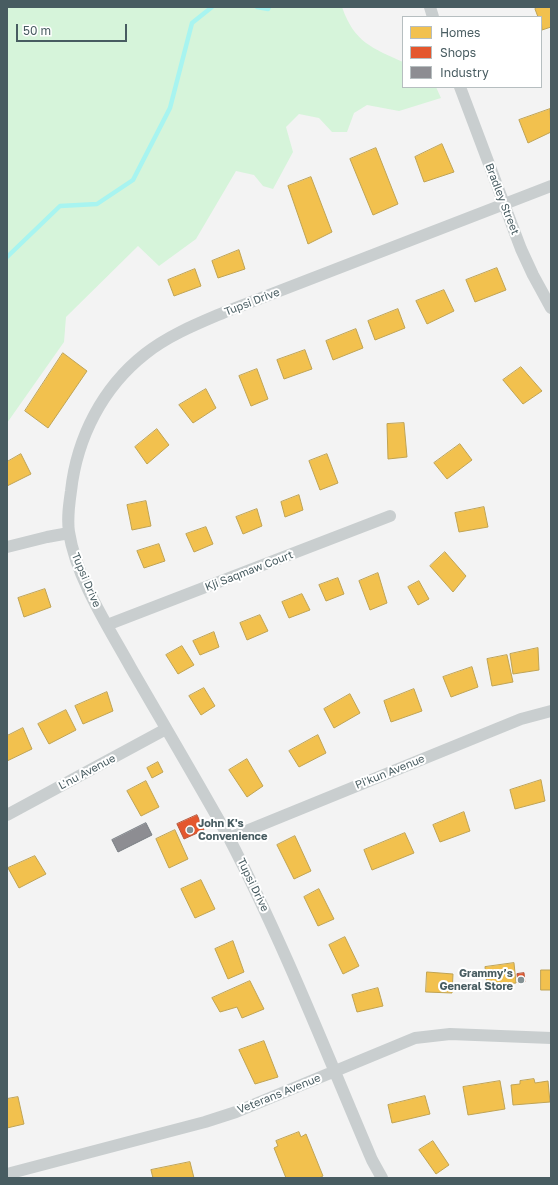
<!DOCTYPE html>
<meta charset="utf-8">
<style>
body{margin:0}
#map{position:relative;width:558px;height:1185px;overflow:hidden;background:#f3f3f3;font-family:"Golos Text",sans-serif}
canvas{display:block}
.frame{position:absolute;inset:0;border:8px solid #485c61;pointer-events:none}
.legend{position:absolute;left:402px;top:16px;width:140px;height:72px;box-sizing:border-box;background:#fff;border:1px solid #b6bec0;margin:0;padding:5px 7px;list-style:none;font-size:12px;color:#485c61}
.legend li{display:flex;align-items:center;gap:8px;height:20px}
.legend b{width:20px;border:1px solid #b6bec0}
.scale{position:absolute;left:16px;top:24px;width:111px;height:18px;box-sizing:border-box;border:2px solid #485c61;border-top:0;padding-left:5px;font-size:12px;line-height:14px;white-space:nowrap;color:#485c61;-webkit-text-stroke:3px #fff;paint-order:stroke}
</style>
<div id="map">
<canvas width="558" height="1185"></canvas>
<div class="frame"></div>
<ul class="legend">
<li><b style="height:11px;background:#f2c14e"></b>Homes</li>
<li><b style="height:11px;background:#e4572e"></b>Shops</li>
<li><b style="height:11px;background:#8d8d92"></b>Industry</li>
</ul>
<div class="scale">50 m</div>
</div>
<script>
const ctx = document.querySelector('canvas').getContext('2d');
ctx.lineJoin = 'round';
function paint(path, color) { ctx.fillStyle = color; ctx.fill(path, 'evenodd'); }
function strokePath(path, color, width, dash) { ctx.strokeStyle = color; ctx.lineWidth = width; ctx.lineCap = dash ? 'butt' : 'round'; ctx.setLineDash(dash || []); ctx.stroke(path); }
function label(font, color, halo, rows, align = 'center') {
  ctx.font = font + ' "Golos Text",sans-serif'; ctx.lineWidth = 4; ctx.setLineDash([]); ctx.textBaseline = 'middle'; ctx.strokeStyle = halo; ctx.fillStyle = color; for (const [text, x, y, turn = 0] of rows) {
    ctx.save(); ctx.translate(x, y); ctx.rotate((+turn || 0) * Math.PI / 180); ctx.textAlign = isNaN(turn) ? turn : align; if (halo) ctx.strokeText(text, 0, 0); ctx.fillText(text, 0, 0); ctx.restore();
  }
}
paint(new Path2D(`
 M7,7h335c12,35 30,41 61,55v25h33l5,11 -42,13 -32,-6 -13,8 -7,19h-15l-13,-14 -20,-4 -13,13 7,25 -20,37 -10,-3 -9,-11 -18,-4 -40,68 -37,27 -21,-20 -72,71 -2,25 -57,81z`), '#d6f4da');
const homes = new Path2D(`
 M539,7h12v20l-9,3 -1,-13h-3l-3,-8z
 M550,109l1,23 -23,11 -9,-23z
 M442,144l12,28 -30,10 -9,-25z
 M376,148l22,56 -25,11 -23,-56z
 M311,177l21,55 -24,12 -20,-58z
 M239,250l6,19 -27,9 -6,-17z
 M497,268l9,22 -31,12 -9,-22z
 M195,269l6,17 -27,10 -6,-16z
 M444,290l10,21 -27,13 -11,-23z
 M398,309l7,19 -30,12 -7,-19z
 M356,329l7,19 -30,12 -7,-19z
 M305,350l7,19 -28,10 -7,-19z
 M63,353l24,18 -39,57 -23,-17z
 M521,367l21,24 -19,13 -20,-24z
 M257,369l11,30 -17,7 -12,-30z
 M206,389l10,19 -23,15 -14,-18z
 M404,423l3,34 -19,2 -1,-35z
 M157,429l12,16 -22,19 -12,-17z
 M460,444l12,16 -25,19 -13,-16z
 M21,454l10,20 -24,12v-24z
 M327,454l11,29 -18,7 -11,-29z
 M299,495l4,15 -18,7 -4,-15z
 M146,501l5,25 -19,4 -5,-25z
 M484,507l4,20 -29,5 -4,-19z
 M257,509l5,17 -19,8 -7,-17z
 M206,527l7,17 -19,8 -8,-18z
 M159,544l6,17 -21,7 -7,-17z
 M445,552l21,24 -13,16 -23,-26z
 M378,573l9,30 -17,7 -11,-29z
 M338,578l6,16 -18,7 -7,-16z
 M419,581l10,18 -11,6 -10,-18z
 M45,589l6,18 -27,10 -6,-19z
 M302,594l8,16 -21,8 -7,-16z
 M260,615l8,16 -21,9 -7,-17z
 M214,632l5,15 -19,8 -7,-14z
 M182,646l12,19 -16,9 -12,-19z
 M538,648l1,22 -26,4 -3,-20z
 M507,655l6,27 -21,4 -5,-27z
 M472,667l6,20 -27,10 -8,-20z
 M204,688l11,18 -14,9 -12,-19z
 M414,689l8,22 -31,11 -7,-21z
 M107,692l6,19 -30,13 -8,-18z
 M350,694l10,19 -26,15 -10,-19z
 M66,710l10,20 -27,14 -11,-20z
 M23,728l9,21 -25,12v-25z
 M318,735l8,18 -27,14 -10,-16z
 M247,759l16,27 -16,11 -18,-27z
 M158,762l5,10 -11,6 -5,-10z
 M541,780l4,21 -30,8 -5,-19z
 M146,781l13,26 -18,9 -14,-25z
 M464,812l6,19 -30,11 -7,-17z
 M175,830l13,29 -19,9 -13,-29z
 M405,833l9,20 -42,17 -8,-20z
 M295,836l16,35 -17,8 -17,-34z
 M35,856l11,18 -27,14 -11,-20z
 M201,880l14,29 -20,9 -14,-29z
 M319,889l15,30 -16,7 -14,-29z
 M345,937l14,29 -16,8 -14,-29z
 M233,941l11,31 -16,7 -13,-30z
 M514,963l2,20 -29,3 -2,-19z
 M541,970h10v20h-10z
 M427,972l26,2 -1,19 -26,-1z
 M250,981l14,28 -22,9 -5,-11 -17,5 -8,-14z
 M378,988l5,18 -26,6 -5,-17z
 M264,1041l14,36 -23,7 -16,-34z
 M534,1079l1,4 13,-2 2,21 -37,3 -2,-20 9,-1v-3z
 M500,1081l5,28 -37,6 -5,-28z
 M425,1096l5,18 -38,9 -4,-18z
 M18,1097l6,27 -17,4v-29z
 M299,1132l2,5 5,-3 17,42 -4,2h-33l-12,-30 4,-2 -2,-5z
 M433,1141l16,24 -13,9 -17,-24z
 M190,1162l4,16h-41l-2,-8z`);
paint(homes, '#f2c14e');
strokePath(homes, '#bfa354', 1);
const shops = new Path2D(`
 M197,815l7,15 -20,9 -7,-15z
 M524,973l1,9 -7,1 -1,-9z`);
paint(shops, '#e4572e');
strokePath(shops, '#b5583d', 1);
const industry = new Path2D(`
 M146,823l6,12 -34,17 -6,-12z`);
paint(industry, '#8d8d92');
strokePath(industry, '#787e83', 1);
strokePath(new Path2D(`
 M257,7l11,2 1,-2
 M7,257l53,-51 37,-2 36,-24 37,-72 22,-85 20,-16`), '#a8f4f0', 4.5);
strokePath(new Path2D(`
 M430,7l3,10
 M460,87l61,162 12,26 18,33
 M7,547l40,-10 22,-4
 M107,625l283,-109
 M7,815l159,-86
 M229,838l292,-119 30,-8
 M7,1174l198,-52 31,-10 179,-74 35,-4 101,4
 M382,1178l-10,-18c-46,-108 -89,-218 -143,-322 -32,-57 -65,-113 -98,-170 -22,-40 -55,-90 -62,-136 -2,-14 0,-27 2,-41 6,-54 32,-104 74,-137 24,-19 52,-30 80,-42l326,-126`), '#c9cecf', 12);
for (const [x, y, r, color] of [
 [190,830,4,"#849194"],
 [521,980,4,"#849194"]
]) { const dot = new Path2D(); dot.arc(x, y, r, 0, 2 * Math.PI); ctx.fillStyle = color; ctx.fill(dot); strokePath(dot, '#fff', 1.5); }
label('11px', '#485c61', '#fff', [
 ["Bradley Street",502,199,69],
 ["Tupsi Drive",252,302,-21],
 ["Kji Saqmaw Court",249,571,-21],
 ["Tupsi Drive",86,580,67],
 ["L'nu Avenue",87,772,-28],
 ["Pi'kun Avenue",390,772,-22],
 ["Tupsi Drive",253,885,64],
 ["Veterans Avenue",279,1094,-22]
]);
label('bold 11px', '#485c61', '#fff', [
 ["John K's",198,824],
 ["Convenience",198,837],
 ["Grammy’s",513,974,"right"],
 ["General Store",513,987,"right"]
], 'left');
</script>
